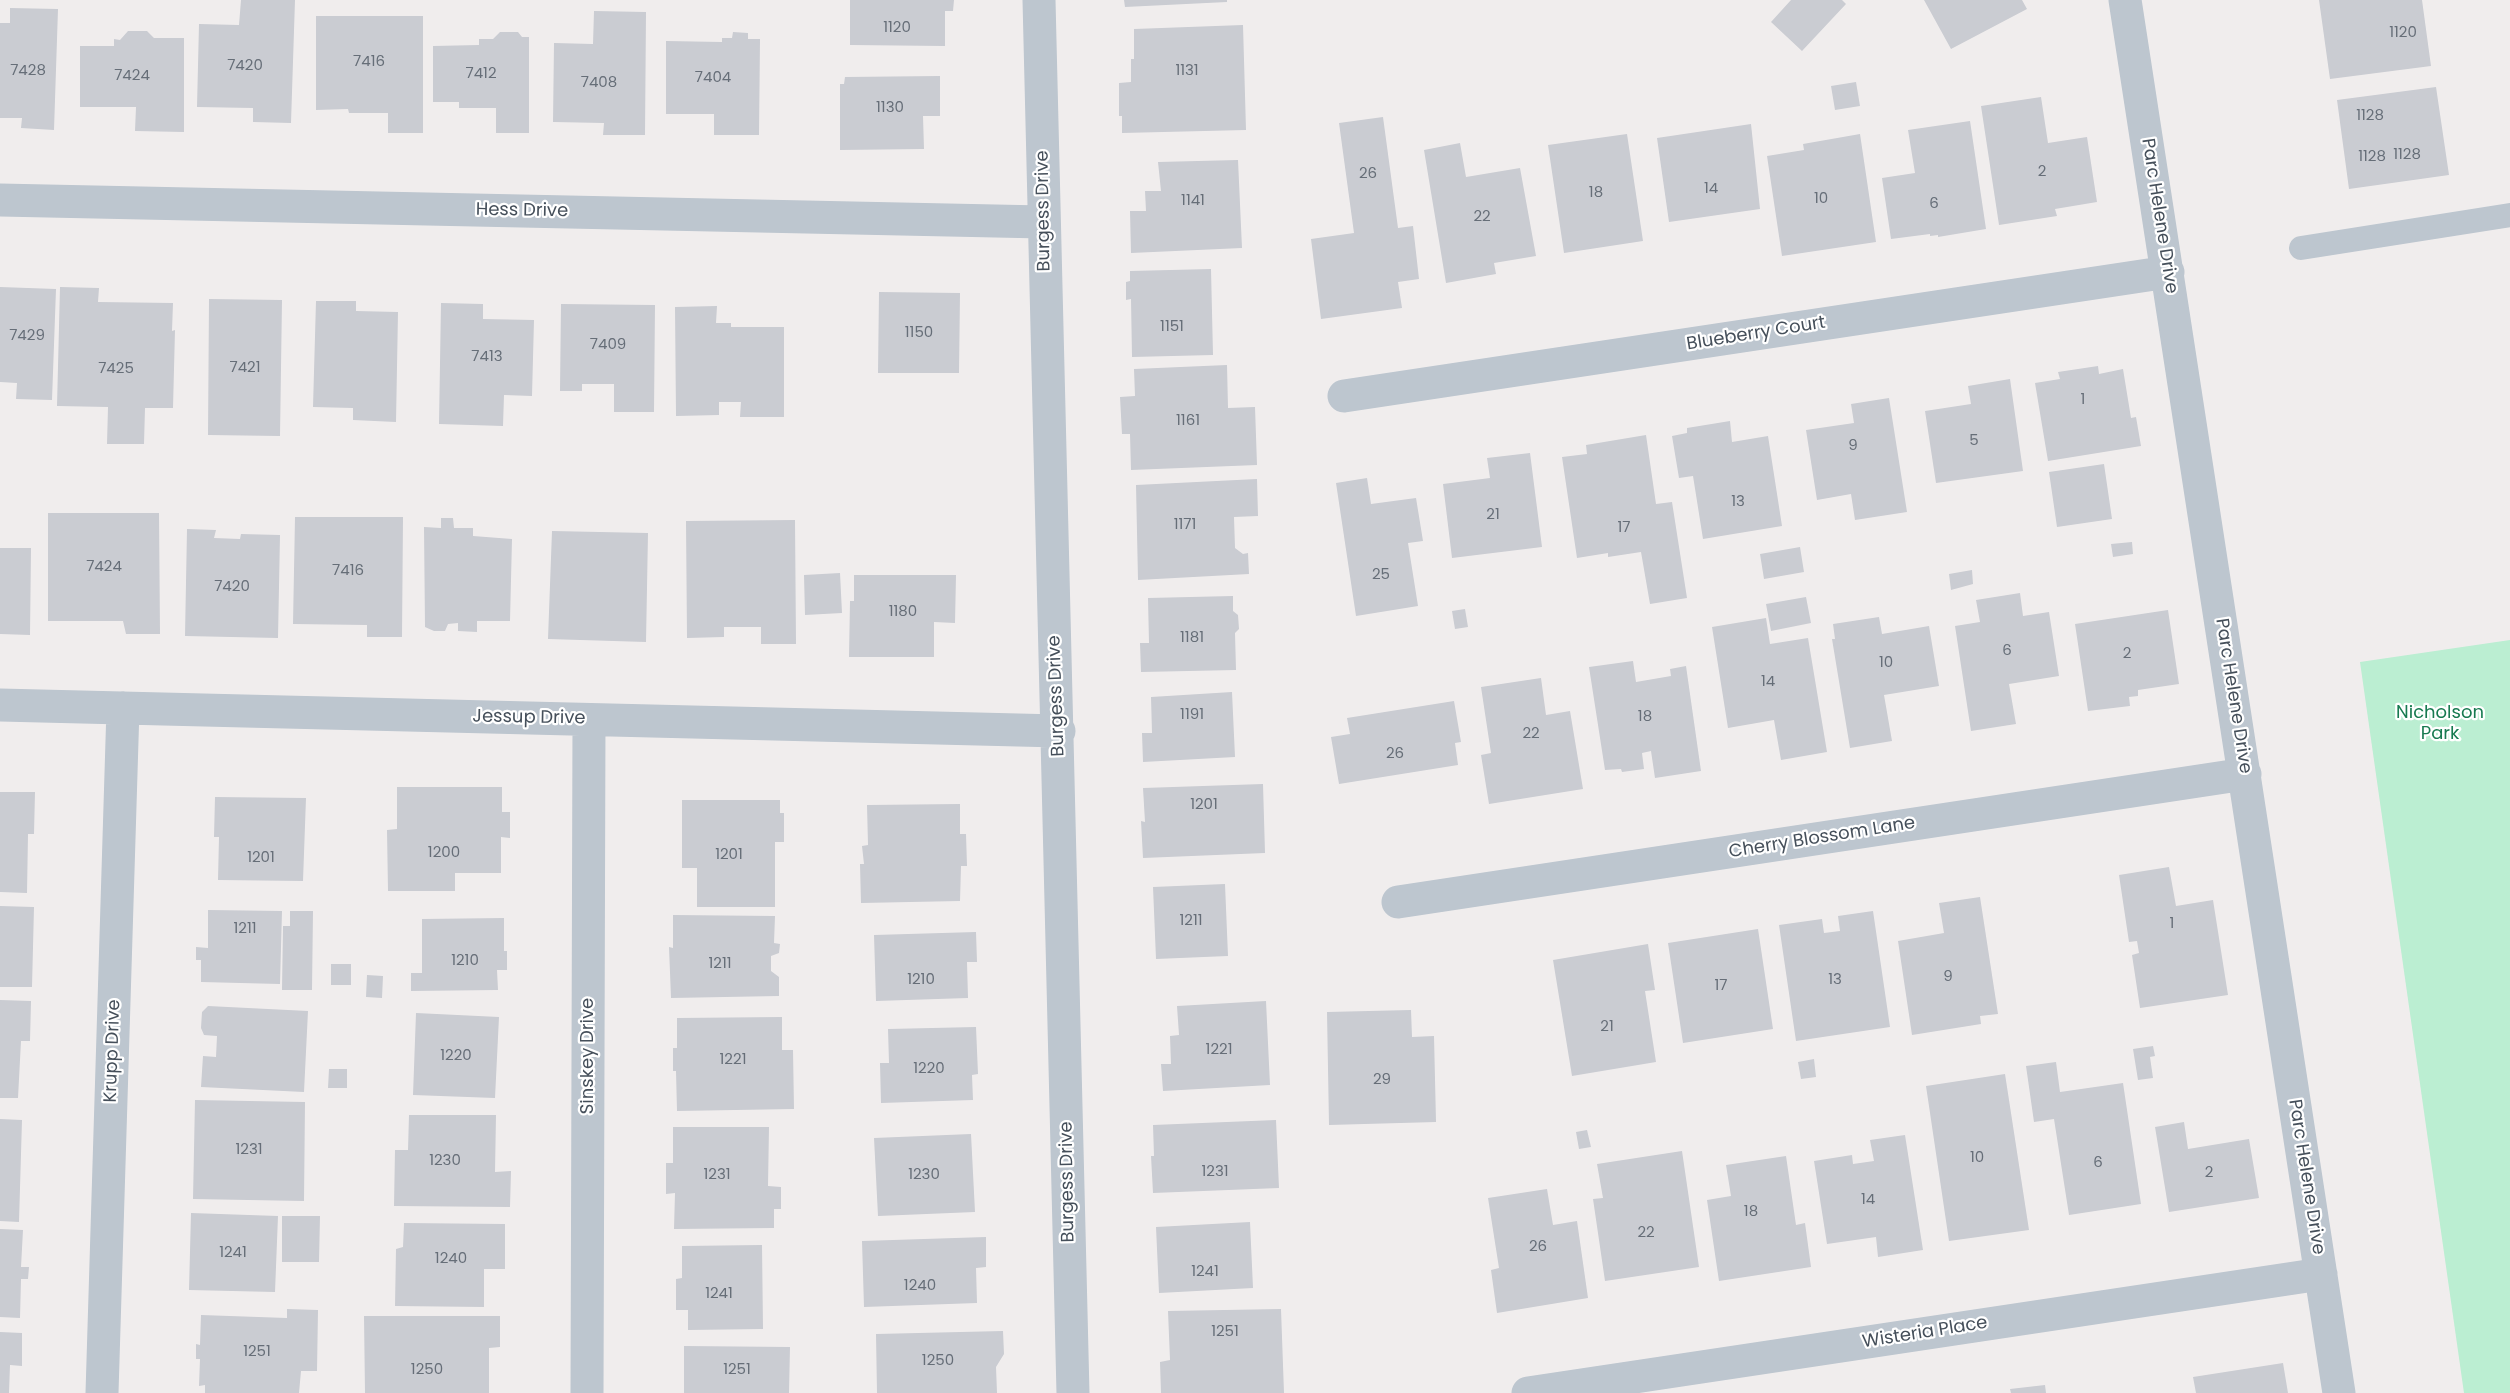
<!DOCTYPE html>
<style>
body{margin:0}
canvas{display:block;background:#f0eded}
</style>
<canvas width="2510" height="1393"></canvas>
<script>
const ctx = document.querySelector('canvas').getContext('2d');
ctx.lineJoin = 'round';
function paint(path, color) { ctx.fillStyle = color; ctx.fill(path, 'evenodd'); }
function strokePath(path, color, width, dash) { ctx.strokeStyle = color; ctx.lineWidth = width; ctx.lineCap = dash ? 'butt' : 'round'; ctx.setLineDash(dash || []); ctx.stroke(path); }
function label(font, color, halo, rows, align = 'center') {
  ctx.font = font + ' Poppins,sans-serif'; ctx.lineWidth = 4.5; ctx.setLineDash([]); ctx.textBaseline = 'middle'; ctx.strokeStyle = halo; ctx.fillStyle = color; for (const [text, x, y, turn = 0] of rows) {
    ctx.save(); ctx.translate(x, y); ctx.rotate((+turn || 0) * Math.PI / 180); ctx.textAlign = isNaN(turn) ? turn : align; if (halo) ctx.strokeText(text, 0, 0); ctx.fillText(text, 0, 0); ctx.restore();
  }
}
paint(new Path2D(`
 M2510,640v753h-46l-104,-731z`), '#bbeed2');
paint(new Path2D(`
 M241,0h54l-4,123 -38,-1v-14l-56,-1 2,-83 40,1z
 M850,0h104l-1,11h-8v35l-95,-1z
 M1124,0h103v2l-102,5z
 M1791,0h51l4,4 -44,47 -31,-29z
 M1924,0h98l5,9 -76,40z
 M2319,0h103l9,66 -101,13z
 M10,8l48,1 -4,121 -33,-2 1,-10h-22v-95h10z
 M594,11l52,1 -1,123h-42l1,-12 -51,-1 1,-79 39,1z
 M316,16h107v117h-35v-20h-39l-1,-4 -32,1z
 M1243,25l3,105 -124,3v-17h-3v-33l12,-1v-23h3v-30z
 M128,31h19l7,7h30v94l-49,-1 1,-24h-56v-61h34v-7l6,1z
 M500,32h18l4,5h7v96h-33v-25h-37v-6h-26v-56l46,-1v-6h14z
 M733,32l15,1v6h12l-1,96h-45v-21h-48v-73l56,1v-4h10z
 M940,76v40h-17l1,33 -84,1v-66h4l1,-7z
 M1856,82l4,24 -25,4 -4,-24z
 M2436,87l13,88 -100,14 -12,-89z
 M2041,97l7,46 39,-6 10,65 -42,7 2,7 -58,9 -18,-119z
 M1383,117l15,111 15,-2 6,53 -21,3 4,26 -81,11 -10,-80 43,-6 -15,-110z
 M1970,121l16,108 -48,8v-2l-8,1v-2l-39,5 -9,-61 33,-5 -7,-43z
 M1751,124l9,85 -91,13 -12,-84z
 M1627,134l16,107 -79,12 -16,-108z
 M1860,134l16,108 -94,14 -15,-100 37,-6 -1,-6z
 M1460,143l6,34 54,-9 16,88 -42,7 2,11 -50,9 -22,-133z
 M1238,160l4,88 -111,5 -1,-42h16l-1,-20h16l-3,-29z
 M1211,269l2,86 -81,2 -1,-58 -5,1v-18l4,-1v-10z
 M0,287l56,2 -4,111 -36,-1 1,-16 -17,-1z
 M60,287l39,1 -1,14 75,1 -1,28 3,-1 -2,78h-28l-1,36h-37l1,-37 -51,-1z
 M879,292l81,1 -1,80h-81z
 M209,299l73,1 -2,136 -72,-1z
 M316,301h40v10l42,1 -2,110 -43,-2v-12l-40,-1z
 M441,303l42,1v15l51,1 -2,76 -28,-1 -1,31 -64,-2z
 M561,304l94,1 -1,107h-40v-28h-32v7h-22z
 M717,306l-1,17h15v4h53v90h-44l1,-15h-22v13l-43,1 -1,-109z
 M1227,365l1,43 27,-1 2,58 -126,5 -1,-36h-8l-2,-37 15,-1 -1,-27z
 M2098,366l1,8 24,-5 8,49 5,-1 5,29 -93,15 -13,-78 25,-4 -2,-7z
 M2010,379l13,92 -87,12 -11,-72 46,-7 -3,-18z
 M1889,398l18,114 -52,8 -4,-26 -34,6 -11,-70 48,-7 -3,-19z
 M1730,421l2,21 36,-6 14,90 -79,13 -10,-63 -14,2 -7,-42 15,-3v-5z
 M1646,435l10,69 16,-2 15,96 -37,6 -9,-52 -33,5v-4l-31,5 -15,-101 25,-3 -1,-9z
 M1530,453l12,94 -90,11 -9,-74 47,-6 -3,-20z
 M2104,464l8,55 -55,8 -8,-55z
 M1367,478l4,26 45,-6 7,43 -15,2 10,63 -62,10 -20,-133z
 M1257,479l1,37 -24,1 1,31 8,6 5,-1 1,21 -111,6 -2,-95z
 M48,513h111l1,121h-34l-3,-13h-75z
 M295,517h108l-1,120h-35v-12l-74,-1z
 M441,518h12l1,10h19v8l39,3 -2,82h-33v11l-19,-1v-8l-10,1 -3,7h-11l-9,-4 -1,-100 17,1z
 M795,520l1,124h-35v-17h-37v10l-37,1 -1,-117z
 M187,529l29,1 -2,8 26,1 1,-5 39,1 -2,103 -93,-2z
 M552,531l96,2 -2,109 -98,-3z
 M2132,542l1,12 -20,3 -2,-13z
 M1800,547l4,25 -40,7 -4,-25z
 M0,548h31l-1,87 -30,-1z
 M1972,570l1,14 -22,6 -2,-16z
 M840,573l2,40 -37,2 -1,-40z
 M854,575h102l-1,48 -21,-1v35h-85l1,-56h4z
 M2020,593l3,23 26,-4 10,64 -50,8 7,40 -45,7 -16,-105 25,-4 -4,-22z
 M1233,596v15l5,4 1,14 -4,4 1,37 -95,2 -1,-29h9l-1,-45z
 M1806,597l5,26 -40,8 -5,-27z
 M1465,609l3,18 -13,2 -3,-18z
 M2168,610l11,74 -41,6v6l-9,1 1,9 -42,5 -13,-87z
 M1879,617l3,17 47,-8 10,60 -55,9 8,46 -42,7 -18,-109h3l-2,-15z
 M1766,618l4,26 38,-6 19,114 -46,8 -7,-40 -46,8 -16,-101z
 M1633,661l3,21 35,-6 -1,-7 16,-3 15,105 -46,7 -4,-27 -9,2 2,16 -22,3 -1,-3 -16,1 -16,-103z
 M1541,678l5,37 24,-4 13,78 -94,15 -8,-49 10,-2 -10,-66z
 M1232,692l3,65 -92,5 -1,-29h10l-1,-36z
 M1454,701l7,41 -6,1 3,22 -119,19 -8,-47 19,-3 -3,-16z
 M1263,784l2,69 -122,5 -2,-37 4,1 -2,-34z
 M397,787h105v25h8v26l-9,-1v36h-46v18h-67l-1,-61 10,-1z
 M0,792h35l-1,42h-6l-1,59 -27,-1z
 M215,797l91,1 -3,83 -85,-1 1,-43h-5z
 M682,800h98v13h4v29h-9v65h-78v-39h-15z
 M960,804v30h6l1,32h-6l-1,35 -99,2 -1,-39h4l-2,-18 6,-1 -1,-40z
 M2169,867l7,39 37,-6 15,95 -88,13 -8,-53 7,-2 -2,-12 -8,1 -10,-67z
 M1225,884l3,72 -72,3 -3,-72z
 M1980,897l18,117 -18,2 1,8 -69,11 -14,-94 46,-8 -5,-30z
 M0,906l34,1 -2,80h-32z
 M208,910l74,1 -2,73 -79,-2v-22h-5v-13l12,1z
 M290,911h23l-1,79h-30l1,-64h7z
 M1873,911l17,116 -94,14 -17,-116 43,-6 2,14 16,-2 -2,-15z
 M673,915l102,1 -1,27 6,1 -1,9 -8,3v15l8,6v19l-108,2 -2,-51 4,1z
 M504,918v33h3v19h-10l1,20 -87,1v-18h11v-54z
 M1758,929l15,100 -90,14 -15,-100z
 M976,932l1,30h-10l1,36 -92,3 -2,-66z
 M1648,944l7,46 -10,1 11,71 -84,14 -19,-116z
 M331,964h20v21h-20z
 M367,975l16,1 -1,22 -16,-1z
 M0,1000l31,1 -1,40h-9l-3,57h-18z
 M1266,1001l4,84 -107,6 -2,-27h10l-1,-28 9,-1 -2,-29z
 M208,1006l100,5 -4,81 -103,-5 2,-31 13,1 1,-21 -13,-1 -3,-7 1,-16z
 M1411,1010l1,27 22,-1 2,86 -107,3 -2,-113z
 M416,1013l83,4 -4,81 -82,-3z
 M782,1017v33h11l1,59 -117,2 -1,-40h-3v-23h4v-30z
 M976,1027l2,47 -6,1 1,25 -92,3 -1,-40h9l-1,-34z
 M2153,1046l2,10 -5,1 3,21 -15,2 -5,-31z
 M1814,1059l2,18 -15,2 -3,-17z
 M2056,1062l4,30 63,-9 18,121 -72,11 -15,-96 -20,3 -8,-56z
 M329,1069h18v19h-19z
 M2005,1074l24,156 -80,11 -23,-155z
 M195,1100l110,2 -1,99 -111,-2z
 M409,1115h87l-1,57 16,-1 -1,36 -116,-1 1,-56h13z
 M0,1119l22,1 -3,102 -19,-1z
 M1276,1120l3,68 -126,5 -2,-37h3l-1,-31z
 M2184,1122l4,27 61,-10 10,59 -90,14 -14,-85z
 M673,1127h96l-1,59 13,1v22h-7v19l-100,1 1,-36 -9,1v-31h7z
 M1587,1130l4,17 -12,2 -3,-17z
 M971,1134l4,78 -97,4 -4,-78z
 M1905,1135l18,115 -45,7 -2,-20 -49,7 -13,-83 38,-6 1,9 21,-3 -4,-21z
 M1682,1151l17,116 -94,14 -12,-82 10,-1 -6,-34z
 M1786,1156l10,69 9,-2 6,44 -92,14 -12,-81 24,-4 -5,-31z
 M1547,1189l6,36 24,-4 11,77 -91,15 -6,-43 8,-2 -11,-70z
 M191,1213l87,3 -3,76 -86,-2z
 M282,1216h38l-1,46h-37z
 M1250,1222l3,66 -94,5 -3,-66z
 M404,1223l101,1v45h-21v38l-89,-1 1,-57 7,-2z
 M0,1229l23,1 -2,37h8l-1,12h-7l-1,39 -20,-1z
 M986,1237v30l-10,1 1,35 -113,4 -2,-66z
 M762,1245l1,84 -75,1v-20h-12v-31l6,-1v-32z
 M287,1309l31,1 -1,61h-16l-2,22h-94v-8l-6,1 1,-27h-4v-15l4,1 1,-30 86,3z
 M1281,1309l3,84h-123l-1,-31 10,-2 -2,-49z
 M364,1316h136v31l-11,1v45h-124z
 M1003,1331l1,23 -8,13 1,26h-120l-1,-59z
 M0,1332l22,1v33l-12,-1 -1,28h-9z
 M684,1346l106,1 -1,46h-105z
 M2283,1363l5,30h-92l-3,-16z
 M2045,1385l1,8h-35l-1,-4z`), '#caccd2');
strokePath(new Path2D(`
 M2301,248l209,-33`), '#bdc6cf', 24);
strokePath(new Path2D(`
 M1039,0l34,1393
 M2125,0l214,1393
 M0,200l1043,22
 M1344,396l824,-124
 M0,705l1059,26
 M1398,902l847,-128
 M102,1393l21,-685
 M587,1393l2,-673
 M1528,1393l793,-119`), '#bdc6cf', 33);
label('15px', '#666e78', null, [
 ["1120",897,28],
 ["1120",2403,33],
 ["7416",369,62],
 ["7420",245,66],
 ["7428",28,71],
 ["1131",1187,71],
 ["7412",481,74],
 ["7424",132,76],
 ["7404",713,78],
 ["7408",599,83],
 ["1130",890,108],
 ["1128",2370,116],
 ["1128",2407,155],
 ["1128",2372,157],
 ["2",2042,172],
 ["26",1368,174],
 ["14",1711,189],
 ["18",1596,193],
 ["10",1821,199],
 ["1141",1193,201],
 ["6",1934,204],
 ["22",1482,217],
 ["1151",1172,327],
 ["1150",919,333],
 ["7429",27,336],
 ["7409",608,345],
 ["7413",487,357],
 ["7421",245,368],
 ["7425",116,369],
 ["1",2083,400],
 ["1161",1188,421],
 ["5",1974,441],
 ["9",1853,446],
 ["13",1738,502],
 ["21",1493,515],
 ["1171",1185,525],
 ["17",1624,528],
 ["7424",104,567],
 ["7416",348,571],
 ["25",1381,575],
 ["7420",232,587],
 ["1180",903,612],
 ["1181",1192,638],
 ["6",2007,651],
 ["2",2127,654],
 ["10",1886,663],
 ["14",1768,682],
 ["1191",1192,715],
 ["18",1645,717],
 ["22",1531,734],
 ["26",1395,754],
 ["1201",1204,805],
 ["1200",444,853],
 ["1201",729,855],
 ["1201",261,858],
 ["1211",1191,921],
 ["1",2172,924],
 ["1211",245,929],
 ["1210",465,961],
 ["1211",720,964],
 ["9",1948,977],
 ["1210",921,980],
 ["13",1835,980],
 ["17",1721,986],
 ["21",1607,1027],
 ["1221",1219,1050],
 ["1220",456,1056],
 ["1221",733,1060],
 ["1220",929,1069],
 ["29",1382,1080],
 ["1231",249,1150],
 ["10",1977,1158],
 ["1230",445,1161],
 ["6",2098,1163],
 ["1231",1215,1172],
 ["2",2209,1173],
 ["1231",717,1175],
 ["1230",924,1175],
 ["14",1868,1200],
 ["18",1751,1212],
 ["22",1646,1233],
 ["26",1538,1247],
 ["1241",233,1253],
 ["1240",451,1259],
 ["1241",1205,1272],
 ["1240",920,1286],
 ["1241",719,1294],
 ["1251",1225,1332],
 ["1251",257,1352],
 ["1250",938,1361],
 ["1250",427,1370],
 ["1251",737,1370]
]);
label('18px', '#454f5a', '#fff', [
 ["Hess Drive",522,211,1],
 ["Burgess Drive",1044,211,-91],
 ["Parc Helene Drive",2159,216,81],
 ["Blueberry Court",1756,334,-9],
 ["Burgess Drive",1057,696,-92],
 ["Parc Helene Drive",2233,696,81],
 ["Jessup Drive",529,718,1],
 ["Cherry Blossom Lane",1822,838,-9],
 ["Krupp Drive",113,1051,-88],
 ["Sinskey Drive",588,1056,-90],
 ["Parc Helene Drive",2306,1177,81],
 ["Burgess Drive",1068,1182,-91],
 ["Wisteria Place",1925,1333,-9]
]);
label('18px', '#177a50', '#fff', [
 ["Nicholson",2440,713],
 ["Park",2440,734]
]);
</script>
